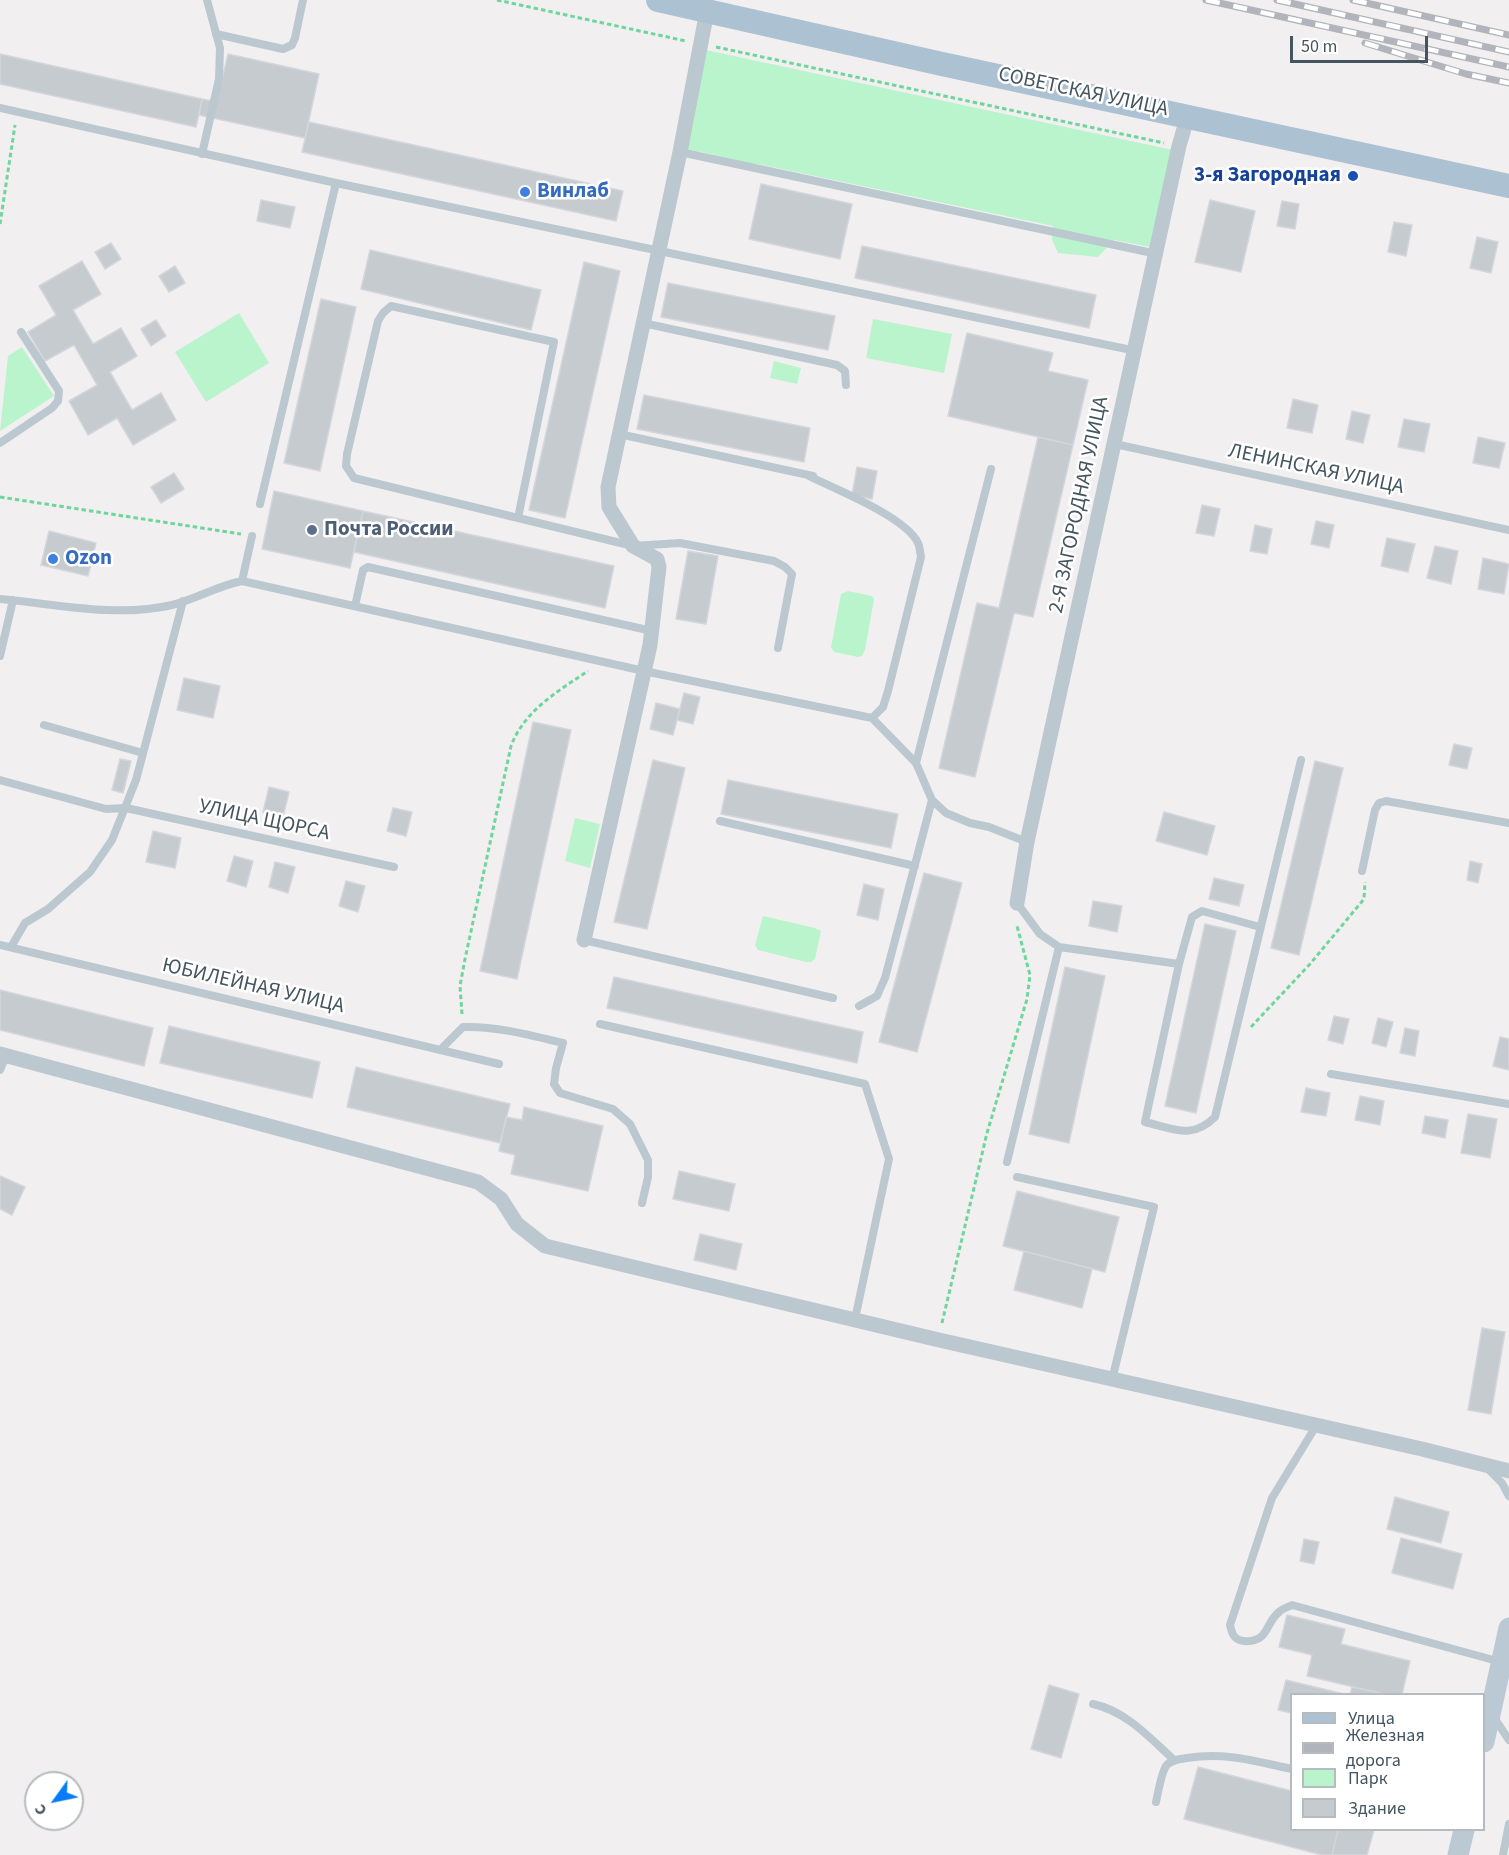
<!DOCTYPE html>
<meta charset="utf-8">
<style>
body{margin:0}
#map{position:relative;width:1509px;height:1855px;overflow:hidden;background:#f2eff0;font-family:"Source Sans 3",sans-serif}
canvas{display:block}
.legend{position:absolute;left:1290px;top:1693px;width:195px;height:138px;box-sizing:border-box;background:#fff;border:2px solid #b5bbbf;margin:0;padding:8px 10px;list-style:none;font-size:18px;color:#45555f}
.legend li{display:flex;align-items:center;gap:12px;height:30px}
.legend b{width:30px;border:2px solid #b5bbbf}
.north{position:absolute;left:24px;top:1771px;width:60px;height:60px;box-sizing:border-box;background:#fff;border:2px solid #b5bbbf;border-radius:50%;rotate:237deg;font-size:16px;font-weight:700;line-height:24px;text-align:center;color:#45555f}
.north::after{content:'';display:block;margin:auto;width:21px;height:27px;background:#067df6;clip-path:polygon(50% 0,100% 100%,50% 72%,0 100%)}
.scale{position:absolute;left:1290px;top:36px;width:138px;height:27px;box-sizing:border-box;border:3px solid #45555f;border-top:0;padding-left:8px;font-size:18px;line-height:21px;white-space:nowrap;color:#45555f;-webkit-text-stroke:4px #fff;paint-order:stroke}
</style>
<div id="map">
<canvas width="1509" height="1855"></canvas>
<ul class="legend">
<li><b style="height:8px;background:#acc1d1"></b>Улица</li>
<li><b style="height:8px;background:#b1b5bb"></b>Железная дорога</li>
<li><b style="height:16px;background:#baf4cd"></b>Парк</li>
<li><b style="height:16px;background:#c6cbd0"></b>Здание</li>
</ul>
<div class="north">С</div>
<div class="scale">50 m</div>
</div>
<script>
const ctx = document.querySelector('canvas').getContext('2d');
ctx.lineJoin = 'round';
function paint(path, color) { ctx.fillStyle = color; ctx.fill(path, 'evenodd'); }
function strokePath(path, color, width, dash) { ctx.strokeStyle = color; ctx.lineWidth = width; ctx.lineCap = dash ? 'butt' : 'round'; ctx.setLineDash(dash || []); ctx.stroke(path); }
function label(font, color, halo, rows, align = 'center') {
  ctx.font = font + ' "Source Sans 3",sans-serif'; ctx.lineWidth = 5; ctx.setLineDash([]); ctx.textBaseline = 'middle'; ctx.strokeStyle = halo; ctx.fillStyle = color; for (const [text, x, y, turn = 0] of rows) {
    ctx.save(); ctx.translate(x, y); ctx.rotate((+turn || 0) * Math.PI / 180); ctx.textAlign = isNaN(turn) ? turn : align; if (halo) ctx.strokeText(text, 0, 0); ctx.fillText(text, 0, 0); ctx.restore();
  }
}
paint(new Path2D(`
 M706,50l467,100 -23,97 -36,-7 -16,17 -40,-4 -6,-13 1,-14 -295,-62 -23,4 -19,-13 -31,-6z
 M239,313l30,50 -63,39 -31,-50z
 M873,319l79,15 -8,39 -78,-15z
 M22,347l32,49 -54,35 8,-75z
 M774,361l27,7 -4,16 -27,-6z
 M848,591l24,5 2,3 -9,51 -3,6 -4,1 -24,-5 -3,-5 10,-53z
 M575,818l25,6 -10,44 -25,-7z
 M763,916l52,12 6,3 -6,28 -4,3h-5l-48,-12 -3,-5z`), '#baf4cd');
const building = new Path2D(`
 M0,54l202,45 -6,28 -196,-43z
 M228,54l91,20 -14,64 -106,-23 3,-16 15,3z
 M309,122l314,69 -7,30 -314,-69z
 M761,184l91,20 -12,55 -91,-20z
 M261,200l34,7 -5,21 -33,-7z
 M1210,200l45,11 -14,61 -46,-10z
 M1282,201l17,3 -4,25 -18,-3z
 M1394,222l18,3 -6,31 -18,-4z
 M1477,237l21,5 -7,31 -21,-5z
 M111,243l10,16 -16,10 -10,-17z
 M862,246l234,49 -7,33 -234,-50z
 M370,250l171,40 -10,40 -170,-41z
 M82,261l19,33 -28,16 20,34 28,-16 16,28 -27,16 22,38 29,-17 15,27 -43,25 -16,-27 -29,17 -19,-34 28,-16 -23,-40 -29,16 -17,-29 28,-17 -17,-29z
 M584,262l36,9 -55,247 -36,-8z
 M175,266l10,17 -16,9 -10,-16z
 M668,283l167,33 -7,34 -167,-33z
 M321,299l35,8 -36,164 -36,-8z
 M156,320l10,16 -15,10 -10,-17z
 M967,333l86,20 -5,18 40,9 -15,65 -125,-29z
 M644,395l166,33 -6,34 -167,-33z
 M1293,399l25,6 -6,28 -25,-5z
 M1352,411l18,4 -7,28 -17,-4z
 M1404,419l26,5 -6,28 -26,-5z
 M1038,437l35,8 -40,172 -19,-4 -39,164 -36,-9 38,-165 22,5z
 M1478,437l27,6 -6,25 -26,-5z
 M857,467l20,4 -5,28 -20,-4z
 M174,473l10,16 -23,14 -10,-16z
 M274,491l89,20 -13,57 -88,-19z
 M1202,505l18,4 -6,27 -18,-3z
 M363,511l251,55 -9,42 -251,-56z
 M1316,521l18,4 -5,23 -18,-4z
 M1255,525l17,4 -5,25 -17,-3z
 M49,531l47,12 -8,33 -47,-11z
 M1387,538l28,6 -7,28 -27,-6z
 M1435,546l23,5 -7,33 -24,-6z
 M688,551l30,5 -12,68 -30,-5z
 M1483,558l26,6 -5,30 -26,-5z
 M184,678l36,8 -7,32 -36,-8z
 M684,693l16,4 -7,27 -16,-4z
 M656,703l24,6 -7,26 -23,-6z
 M533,722l38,8 -54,249 -37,-8z
 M1454,744l18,4 -5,21 -18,-4z
 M120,759l11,2 -8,32 -11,-3z
 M653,760l32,8 -38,161 -33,-7z
 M1315,761l28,7 -44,187 -28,-7z
 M728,780l170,34 -7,34 -170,-34z
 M269,787l20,5 -6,25 -20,-5z
 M393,808l19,4 -6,24 -19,-5z
 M1164,812l51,14 -8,29 -51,-14z
 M153,831l28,7 -6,30 -29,-6z
 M234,856l19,5 -7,26 -19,-6z
 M1470,861l12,3 -4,19 -11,-3z
 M275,862l20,5 -7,26 -19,-6z
 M924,873l38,10 -45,169 -38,-10z
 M1214,878l30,7 -5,21 -30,-7z
 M346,881l19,5 -7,26 -19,-6z
 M864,884l20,5 -6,31 -21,-5z
 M1093,901l29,5 -5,26 -28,-6z
 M1205,924l31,7 -40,182 -31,-7z
 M1065,967l40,9 -36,167 -40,-9z
 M614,977l249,55 -6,31 -250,-55z
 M0,990l153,38 -9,38 -144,-36z
 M1334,1016l15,3 -6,25 -15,-4z
 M1378,1018l15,4 -7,25 -14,-4z
 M169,1026l151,36 -8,36 -152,-35z
 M1405,1028l14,3 -4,25 -15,-3z
 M1500,1037l9,2v31l-16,-4z
 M356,1067l154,37 -10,39 -153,-36z
 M1306,1088l24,5 -4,23 -25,-4z
 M1360,1096l24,5 -4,24 -25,-5z
 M524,1107l79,19 -15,65 -77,-17 4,-19 -16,-4 7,-34 16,3z
 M1468,1114l29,5 -7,39 -29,-5z
 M1425,1116l23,4 -3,18 -23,-5z
 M679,1171l56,13 -6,27 -56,-12z
 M0,1176l25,11 -13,28 -12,-6z
 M1017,1191l102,26 -14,55 -102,-26z
 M700,1234l42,10 -6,26 -42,-10z
 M1024,1251l68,18 -10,39 -68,-18z
 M1482,1328l23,4 -14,82 -23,-4z
 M1395,1497l54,15 -8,31 -54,-14z
 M1401,1538l61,16 -9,35 -61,-16z
 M1304,1539l15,3 -5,22 -14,-3z
 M1287,1615l58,14 -4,15 69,17 -8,33h-18l-77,-18 5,-21 -33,-8z
 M1286,1680l58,14h-52v19l-14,-3z
 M1049,1685l30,9 -18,64 -30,-9z
 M1352,1687l32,7h-34z
 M1198,1767l94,24v39h46l-6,25h-10l-138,-36z
 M1338,1830h36l-7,25h-35z`);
paint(building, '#c6cbd0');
strokePath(building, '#d3d6dc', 1.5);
strokePath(new Path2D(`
 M497,0l189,41
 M716,47l448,96
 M0,224l15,-99
 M0,497l241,37
 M462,1014l-2,-28 5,-27 46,-213c13,-35 47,-55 77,-75
 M1251,1027l59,-63 54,-65 1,-17
 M942,1323l45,-190 40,-134 3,-24 -13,-49`), '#6ed69c', 3, [4.5, 3]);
strokePath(new Path2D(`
 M216,34l67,15 9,-4 3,-7 8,-38
 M0,108l336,75 800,168
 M680,152l477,102
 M202,154l17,-75 1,-31 -13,-48
 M643,323l194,42 8,6 1,14
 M619,434l194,42
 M0,443l52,-35 6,-7 1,-10 -38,-59
 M1115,444l394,86
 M809,476c26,13 97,41 109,67 2,4 2,10 3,14l-33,134 -5,16 -11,11
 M260,504l76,-321
 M518,518l36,-176 -163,-36 -8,7 -5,8 -31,133 -1,12 8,12 279,68 47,-3 94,18 11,6 7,7 -14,74
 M242,581l10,-45
 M0,599c56,5 116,19 172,6 24,-6 45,-19 70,-24l402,90 228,47 44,45 16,37 14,13 24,10 19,4 38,15
 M355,606l8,-36 5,-3 284,64
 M0,656l13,-56
 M44,725l99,28
 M916,763l75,-294
 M0,780l106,29 20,-1 268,59
 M720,821l195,45
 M1362,871l13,-61 4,-7 7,-2 123,22
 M1260,927l-58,-16 -10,6 -13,47 -34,158c29,7 47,18 70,-5l86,-357
 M584,940l249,58
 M0,945l499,119
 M11,947l14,-24 23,-14 42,-37 22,-32 24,-60 47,-179
 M1059,947l120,17
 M859,1006l18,-10 8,-18 47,-178
 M600,1024l265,60 24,75 -34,160
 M440,1050l23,-23c34,-1 67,8 100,16l-7,25 -2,16 6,9 53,16 17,15 18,36v17l-6,26
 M0,1070l6,-14
 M1331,1074l178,30
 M1007,1162l52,-215 -19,-13 -23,-31
 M1017,1177l137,30 -42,173
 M1316,1426l-44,72 -42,127c2,9 4,15 14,16 25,2 21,-18 35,-29 3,-3 9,-5 13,-7l209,57
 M1488,1469l14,14 7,13
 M1093,1704c33,7 57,34 81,56
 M1493,1716l16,24
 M1156,1802c2,-9 5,-28 10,-36 4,-6 14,-7 21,-8 39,-6 67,3 105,11
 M1503,1855l6,-31`), '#bcc8d0', 8);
strokePath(new Path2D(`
 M1017,903l10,-61 152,-696 9,-31
 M584,940l66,-295 9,-78 -2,-8 -24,-13 -24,-39 -1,-20 72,-335 27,-141
 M0,1054l478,128 23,17 16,25 28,22 394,94 483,109 87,22`), '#bcc8d0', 15);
strokePath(new Path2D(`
 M1484,1742l25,-114
 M1458,1855l6,-25`), '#bbc9d5', 21);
strokePath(new Path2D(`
 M658,0l284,64 567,122`), '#acc1d1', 24);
const rail = new Path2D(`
 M1206,0l303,67
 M1277,0l232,52
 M1353,0l156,35
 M1365,43l101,31 43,9`);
strokePath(rail, '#b1b5bb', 7);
strokePath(rail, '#fff', 4.5, [14]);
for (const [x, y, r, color] of [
 [1353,176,6,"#1a4fb4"],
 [525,192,6,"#3f7fe0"],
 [312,530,6,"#5c6f8a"],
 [53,559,6,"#3f7fe0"]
]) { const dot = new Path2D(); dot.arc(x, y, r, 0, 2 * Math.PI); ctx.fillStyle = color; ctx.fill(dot); strokePath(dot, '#fff', 2); }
label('21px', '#45555f', '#fff', [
 ["СОВЕТСКАЯ УЛИЦА",1083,93,12],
 ["ЛЕНИНСКАЯ УЛИЦА",1316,470,12],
 ["2-Я ЗАГОРОДНАЯ УЛИЦА",1080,505,-78],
 ["УЛИЦА ЩОРСА",264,821,12],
 ["ЮБИЛЕЙНАЯ УЛИЦА",253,987,13]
]);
label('bold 21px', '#164399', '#fff', [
 ["3-я Загородная",1341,176]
], 'right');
label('bold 21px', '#366cbe', '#fff', [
 ["Винлаб",537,192],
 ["Ozon",65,559]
], 'left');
label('bold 21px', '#4e5e75', '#fff', [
 ["Почта России",324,530]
], 'left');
</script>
